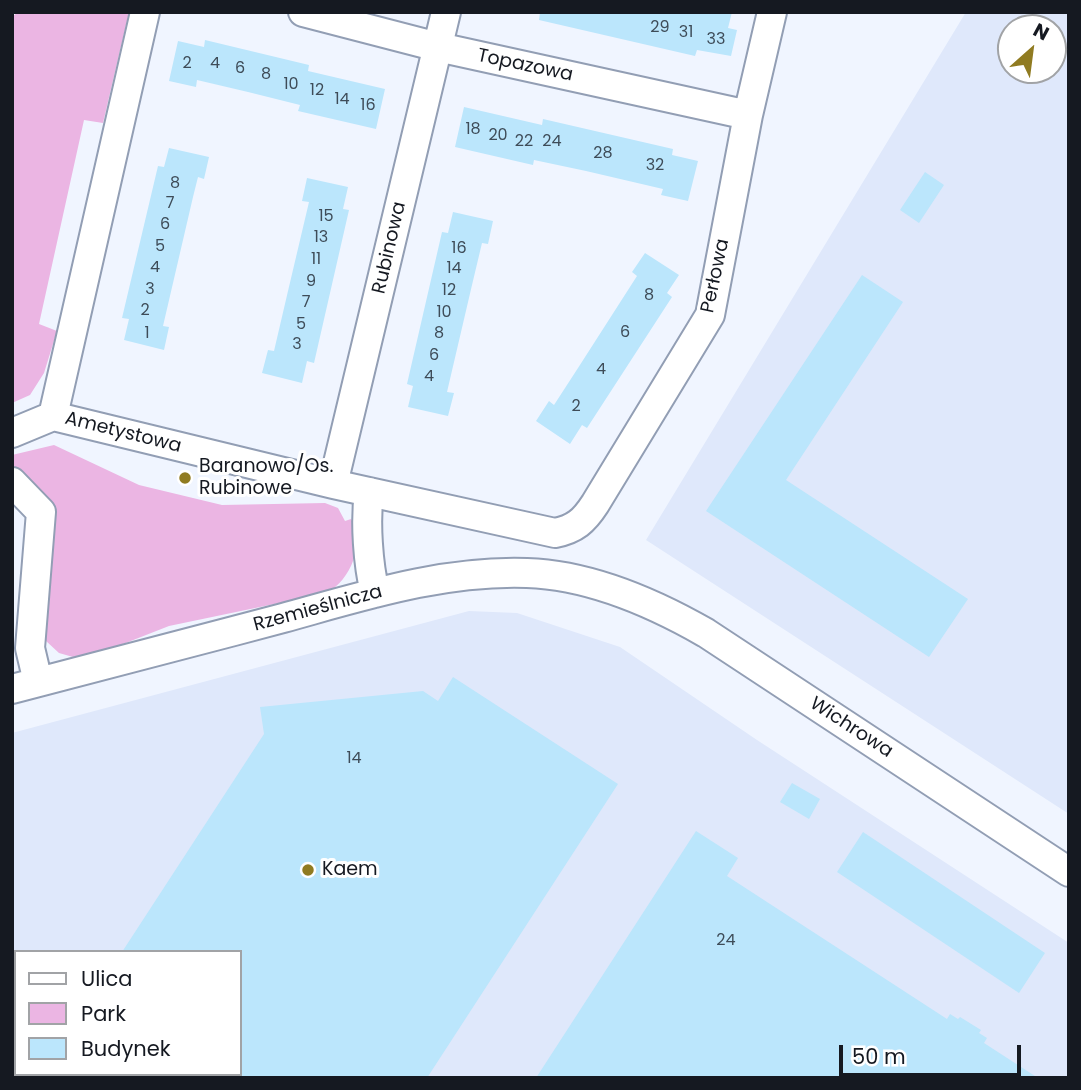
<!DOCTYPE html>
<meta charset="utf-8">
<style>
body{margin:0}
#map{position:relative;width:1081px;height:1090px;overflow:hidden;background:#f0f5ff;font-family:Poppins,sans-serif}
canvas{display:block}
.frame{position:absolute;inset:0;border:14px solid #151921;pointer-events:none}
.legend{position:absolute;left:14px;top:950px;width:228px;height:126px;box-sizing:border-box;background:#fff;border:2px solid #a1a3a6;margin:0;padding:9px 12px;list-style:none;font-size:21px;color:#151921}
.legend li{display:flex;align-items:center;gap:14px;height:35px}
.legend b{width:35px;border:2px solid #a1a3a6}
.north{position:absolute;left:997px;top:14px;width:70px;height:70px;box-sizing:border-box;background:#fff;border:2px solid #a1a3a6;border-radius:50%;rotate:28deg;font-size:19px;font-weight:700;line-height:28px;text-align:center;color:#151921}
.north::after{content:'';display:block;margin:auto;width:24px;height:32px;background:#907b21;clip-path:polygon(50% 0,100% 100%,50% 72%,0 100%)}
.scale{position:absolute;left:839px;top:1045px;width:182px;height:32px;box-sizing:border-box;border:4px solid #151921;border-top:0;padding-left:9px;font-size:21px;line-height:24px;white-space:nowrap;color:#151921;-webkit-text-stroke:5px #fff;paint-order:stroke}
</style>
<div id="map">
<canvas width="1081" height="1090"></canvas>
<div class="frame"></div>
<ul class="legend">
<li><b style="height:9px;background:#fff"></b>Ulica</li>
<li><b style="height:19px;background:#ebb5e3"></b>Park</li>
<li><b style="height:19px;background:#bbe6fc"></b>Budynek</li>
</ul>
<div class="north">N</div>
<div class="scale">50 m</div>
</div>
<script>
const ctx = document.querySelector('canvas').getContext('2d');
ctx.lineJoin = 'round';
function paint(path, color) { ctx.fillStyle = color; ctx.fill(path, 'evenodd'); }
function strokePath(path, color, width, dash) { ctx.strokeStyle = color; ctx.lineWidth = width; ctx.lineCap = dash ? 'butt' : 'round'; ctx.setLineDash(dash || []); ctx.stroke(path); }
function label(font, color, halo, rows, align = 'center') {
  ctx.font = font + ' Poppins,sans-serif'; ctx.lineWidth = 6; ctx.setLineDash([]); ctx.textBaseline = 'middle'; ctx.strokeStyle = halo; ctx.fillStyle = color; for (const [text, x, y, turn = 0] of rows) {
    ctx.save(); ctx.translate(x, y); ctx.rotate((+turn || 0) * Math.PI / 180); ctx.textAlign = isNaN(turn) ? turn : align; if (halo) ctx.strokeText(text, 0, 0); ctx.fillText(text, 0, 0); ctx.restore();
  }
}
paint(new Path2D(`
 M966,12h103v802l-423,-274zM1011,28h42v42h-42z
 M469,611l48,2 103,34 137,93 312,203v135h-1057v-345zM16,952h224v122h-224z`), '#dfe8fb');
paint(new Path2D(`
 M16,12h113l-26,111 -19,-3 -45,204 18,7 -13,42 -14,22 -18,8v-388h3z
 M54,445l85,40 83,20 103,-2 13,5 7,13 6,-2c14,26 0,60 -24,74l-158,33 -51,20 -45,11 -14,-4 -13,-12 -2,-41 7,-79 -3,-22 -36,-31v-13z`), '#ebb5e3');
paint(new Path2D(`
 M540,12h192l-4,16 9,2 -6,26 -34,-6 -2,6 -156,-36z
 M205,40l104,25 -1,6 77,18 -9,40 -78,-18 2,-6 -52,-13 -51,-12 -1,7 -27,-6 9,-40 26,6z
 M464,107l78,18 1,-6 130,30 -1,6 26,6 -10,40 -27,-6 2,-6 -77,-18 -52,-11 -1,5 -78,-18z
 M169,148l40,9 -5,22 -6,-2 -5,20 -30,129 6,1 -5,23 -40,-10 5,-21 -7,-1 36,-152 6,1z
 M925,172l19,13 -25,38 -19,-13z
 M307,178l41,9 -5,22 6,1 -35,153 -7,-2 -5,22 -40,-10 6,-23 6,1 14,-60 21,-89 -7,-1z
 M453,212l40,9 -5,23 -6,-1 -10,42 -25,107 7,1 -6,23 -40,-9 5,-21 -6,-2 35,-152 6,1z
 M645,253l34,22 -12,18 5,4 -85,131 -5,-3 -12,19 -34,-23 13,-20 5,4 24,-37 59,-92 -5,-4z
 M862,275l41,27 -117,178 182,119 -39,58 -223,-146z
 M453,677l165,107 -191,294h-187v-126h-118l142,-218 -4,-27 163,-16 15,10z
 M792,783l28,16 -11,20 -29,-17z
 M696,831l42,27 -11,18 220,143 3,-5 8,5 2,-2 21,13 -2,3 8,5 -3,5 54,35h-502z
 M863,832l182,121 -26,40 -182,-121z`), '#bbe6fc');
const minor = new Path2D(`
 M303,12l135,35 310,68
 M53,416l280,68 222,49c20,-4 29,-12 40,-29l115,-189 38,-200 24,-103
 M53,416l92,-404
 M12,433l41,-17
 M12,482l29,30 -11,136 8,34
 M333,484l113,-472
 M369,492c-4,30 -1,72 6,101
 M12,689c91,-24 181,-47 271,-71 80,-22 160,-48 244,-45 63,2 125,29 179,60l363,239`);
strokePath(minor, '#929eb4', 32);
strokePath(minor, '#fff', 28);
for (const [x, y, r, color] of [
 [185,478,7,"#907b21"],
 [308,870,7,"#907b21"]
]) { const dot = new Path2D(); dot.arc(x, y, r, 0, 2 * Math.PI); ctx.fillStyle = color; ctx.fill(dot); strokePath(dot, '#fff', 2.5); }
label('16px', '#3e4c58', null, [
 ["29",660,28],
 ["31",686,33],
 ["33",716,40],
 ["2",187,64],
 ["4",215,64],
 ["6",240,69],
 ["8",266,75],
 ["10",291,85],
 ["12",317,91],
 ["14",342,100],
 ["16",368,106],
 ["18",473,130],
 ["20",498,136],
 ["22",524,142],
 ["24",552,142],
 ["28",603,154],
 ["32",655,166],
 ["8",175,184],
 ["7",170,204],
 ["15",326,217],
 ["6",165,225],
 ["13",321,238],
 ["5",160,247],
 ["16",459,249],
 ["11",316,260],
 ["4",155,268],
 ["14",454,269],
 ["9",311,282],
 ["3",150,290],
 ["12",449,291],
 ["8",649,296],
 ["7",306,303],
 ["2",145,311],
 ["10",444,313],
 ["5",301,325],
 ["6",625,333],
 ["1",147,334],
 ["8",439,334],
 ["3",297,345],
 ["6",434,356],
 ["4",601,370],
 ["4",429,377],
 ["2",576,407],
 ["14",354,759],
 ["24",726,941]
]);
label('19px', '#151921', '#fff', [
 ["Topazowa",525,66,12],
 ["Rubinowa",390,248,-77],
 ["Perłowa",716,276,-78],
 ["Ametystowa",123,433,14],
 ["Rzemieślnicza",318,609,-15],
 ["Wichrowa",851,728,33]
]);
label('19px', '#151921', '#fff', [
 ["Baranowo/Os.",199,467],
 ["Rubinowe",199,489],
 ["Kaem",322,870]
], 'left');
</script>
